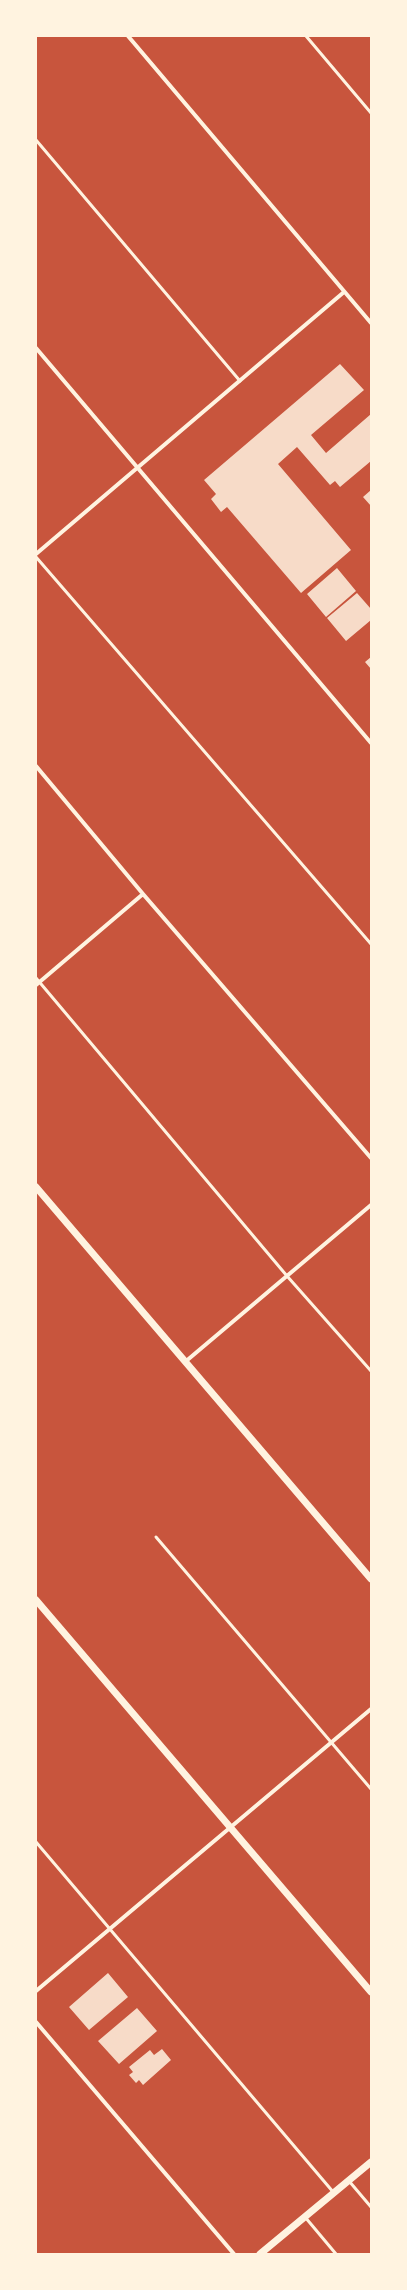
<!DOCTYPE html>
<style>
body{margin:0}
#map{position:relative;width:407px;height:2290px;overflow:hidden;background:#c8553d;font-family:"Golos Text",sans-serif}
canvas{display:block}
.frame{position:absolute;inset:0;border:37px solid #fff3e0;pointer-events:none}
</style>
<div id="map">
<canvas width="407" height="2290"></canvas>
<div class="frame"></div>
</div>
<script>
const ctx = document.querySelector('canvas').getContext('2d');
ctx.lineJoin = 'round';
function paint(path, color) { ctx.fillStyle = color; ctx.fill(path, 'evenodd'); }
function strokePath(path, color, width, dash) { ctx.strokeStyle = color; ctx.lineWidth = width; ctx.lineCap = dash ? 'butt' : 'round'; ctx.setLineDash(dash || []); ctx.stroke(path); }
paint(new Path2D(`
 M340,364l24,26 -53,45 15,18 45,-39v47l-31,26 -5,-6 -5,4 -33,-38 -19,17 73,86 -50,43 -74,-86 -6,5 -10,-13 5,-5 -12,-14z
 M371,490v16l-8,-9z
 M337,568l19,23 -30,26 -19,-23z
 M357,593l14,16v11l-25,21 -19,-23z
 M371,657v12l-6,-7z
 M108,1973l20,24 -39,33 -20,-23z
 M137,2008l20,23 -38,33 -21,-23z
 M162,2049l9,11 -28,25 -4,-5 -3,3 -7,-8 4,-3 -4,-5 21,-17 4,5z`), '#f7dbc8');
strokePath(new Path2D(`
 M306,36l65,77
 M36,140l204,241
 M36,557l335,387
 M36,978l251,298 84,95
 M156,1537l215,252
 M36,1842l298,351
 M349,2181l22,26
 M305,2217l31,37`), '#fff3e0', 3);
strokePath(new Path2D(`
 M128,36l243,287
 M36,348l335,395
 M36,554l308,-262
 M36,766l107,128 228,264
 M36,985l107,-91
 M185,1362l186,-157
 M36,1991l335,-282
 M36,2022l198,232`), '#fff3e0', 4);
strokePath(new Path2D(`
 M36,1187l335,392
 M36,1600l335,392
 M260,2254l111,-92`), '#fff3e0', 7);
</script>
